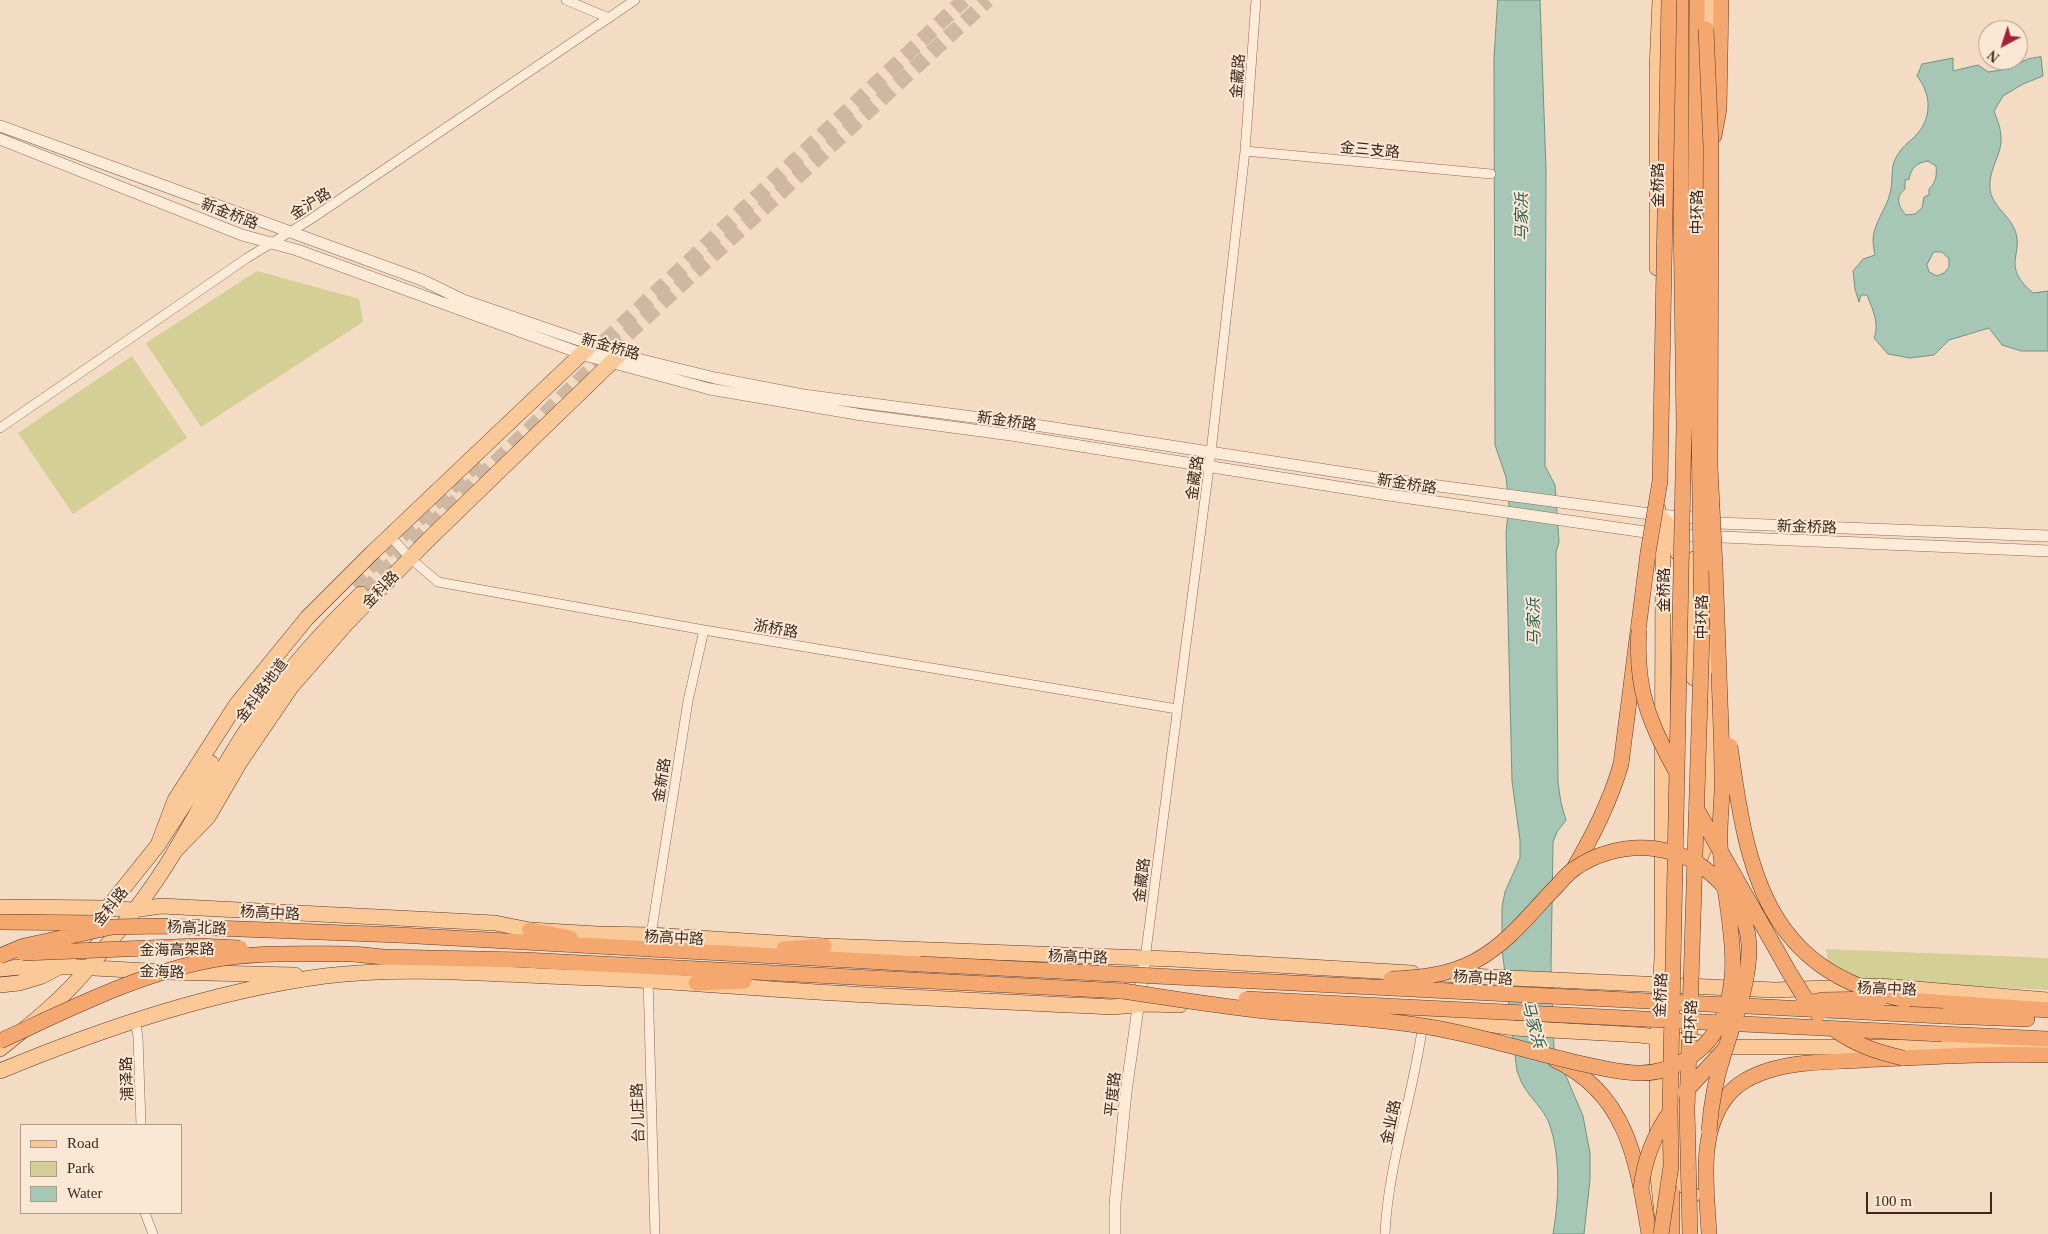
<!DOCTYPE html>
<meta charset="utf-8">
<style>
body{margin:0}
#map{position:relative;width:2048px;height:1234px;overflow:hidden;background:#f3dcc3;font-family:Georgia,serif}
canvas{display:block}
.legend{position:absolute;left:20px;top:1124px;width:162px;height:90px;box-sizing:border-box;background:#fae8d4;border:1px solid #af9b8b;margin:0;padding:6px 9px;list-style:none;font-size:15px;color:#3f271d}
.legend li{display:flex;align-items:center;gap:10px;height:25px}
.legend b{width:25px;border:1px solid #af9b8b}
.north{position:absolute;left:1978px;top:20px;width:50px;height:50px;box-sizing:border-box;background:#fae8d4;border:1px solid #af9b8b;border-radius:50%;rotate:220deg;font-size:14px;font-weight:700;line-height:20px;text-align:center;color:#3f271d}
.north::after{content:'';display:block;margin:auto;width:18px;height:22px;background:#a81f3a;clip-path:polygon(50% 0,100% 100%,50% 72%,0 100%)}
.scale{position:absolute;left:1866px;top:1192px;width:126px;height:22px;box-sizing:border-box;border:2px solid #3f271d;border-top:0;padding-left:6px;font-size:15px;line-height:18px;white-space:nowrap;color:#3f271d;-webkit-text-stroke:4px #fae8d4;paint-order:stroke}
</style>
<div id="map">
<canvas width="2048" height="1234"></canvas>
<ul class="legend">
<li><b style="height:6px;background:#fbc997"></b>Road</li>
<li><b style="height:14px;background:#d3cf95"></b>Park</li>
<li><b style="height:14px;background:#a6c6b6"></b>Water</li>
</ul>
<div class="north">N</div>
<div class="scale">100 m</div>
</div>
<script>
const ctx = document.querySelector('canvas').getContext('2d');
ctx.lineJoin = 'round';
function paint(path, color) { ctx.fillStyle = color; ctx.fill(path, 'evenodd'); }
function strokePath(path, color, width, dash) { ctx.strokeStyle = color; ctx.lineWidth = width; ctx.lineCap = dash ? 'butt' : 'round'; ctx.setLineDash(dash || []); ctx.stroke(path); }
function label(font, color, halo, rows, align = 'center') {
  ctx.font = font + ' Georgia,"Noto Sans SC",serif'; ctx.lineWidth = 4; ctx.setLineDash([]); ctx.textBaseline = 'middle'; ctx.strokeStyle = halo; ctx.fillStyle = color; for (const [text, x, y, turn = 0] of rows) {
    ctx.save(); ctx.translate(x, y); ctx.rotate((+turn || 0) * Math.PI / 180); ctx.textAlign = isNaN(turn) ? turn : align; if (halo) ctx.strokeText(text, 0, 0); ctx.fillText(text, 0, 0); ctx.restore();
  }
}
paint(new Path2D(`
 M257,271l102,28 4,23 -162,105 -55,-84z
 M132,356l55,82 -114,76 -55,-81z
 M1826,949l222,9v32l-217,-12z`), '#d3cf95');
const water = new Path2D(`
 M1498,0h42l6,169 -1,297 10,19 4,57 -3,10 2,231 3,20 5,17 -9,12 -4,10 -2,126 3,80 29,68 7,37v27l-6,54h-31c6,-34 8,-78 -4,-111 -6,-15 -19,-25 -26,-38 -3,-5 -4,-10 -6,-14l-15,-122v-42l3,-15 15,-34v-18l-8,-59 -6,-248 3,-28 -3,-28 -11,-32 -1,-386z
 M2041,57l2,19 -20,8 -20,12 -9,15c3,9 7,17 7,26 2,16 -13,32 -11,52 1,15 18,26 24,39 12,26 -15,36 19,65l15,-2v60h-27l-19,-6 -13,-17 -40,12 -15,15 -24,3 -22,-4 -14,-16c6,-14 -2,-30 -7,-43h-6l-2,7 -4,-13 -2,-18 10,-12 12,-4c-1,-5 -2,-10 -2,-15 0,-16 14,-32 17,-47 3,-9 1,-24 4,-31 6,-15 15,-19 24,-29 15,-18 12,-41 -1,-57l5,-12 31,-6v13l25,-6 10,7 20,-3 20,-10zM1928,161l8,5c1,10 0,16 -7,23v6l-5,2 -2,11 -7,6 -9,1c-8,-9 -11,-18 -1,-26v-9l4,-1c3,-12 7,-16 19,-18zM1934,252h8l7,7v8l-5,6 -7,3 -8,-4 -2,-7z`);
paint(water, '#a6c6b6');
strokePath(water, '#6b9683', 1);
strokePath(new Path2D(`
 M588,357l376,-357
 M352,584l127,-123
 M364,591l236,-231 388,-360`), '#cfb8a2', 15, [15, 8]);
const minor = new Path2D(`
 M566,0l43,18
 M1245,151l246,23
 M0,428l247,-170 64,-39 324,-219
 M390,536l20,22 28,24 266,48 473,79
 M651,935l37,-234 16,-71
 M1145,959l66,-507 34,-301 11,-151
 M648,979l7,255
 M135,1020l3,17 3,88
 M145,1213l8,21
 M1385,1234c3,-71 29,-140 38,-211`);
const tertiary = new Path2D(`
 M0,126l422,154 41,20 119,41 27,11 106,26 88,17 232,30 343,53 280,37 38,3 22,5 330,13
 M0,139l242,96 55,15 291,106 122,33 152,26 149,20 371,59 277,40
 M1675,535l373,16
 M1115,1234v-30l11,-112 19,-133`);
const primary = new Path2D(`
 M1709,43l2,-43
 M1657,268v-199l3,-69
 M1658,509l5,43 -1,406 -5,92v115l5,50
 M1658,515c12,10 20,22 20,38
 M1694,559v119
 M158,845l17,-45 61,-95 71,-87 66,-66 219,-208
 M174,852l34,-35 32,-55 51,-75 55,-63 81,-83 193,-187
 M1698,864l8,-21 3,-16v-188
 M0,907l109,1 24,2 28,-4 334,17 35,7 68,4 53,1 173,11 348,13 240,14
 M0,969l40,-4 126,7 129,3
 M1442,974l46,3
 M1555,980l220,10 105,-4 168,14
 M0,985l19,-2 23,-7 19,-10 97,-121 53,-82
 M1408,1014l37,4 70,10 125,7 93,12h315
 M0,1049c31,-25 64,-51 89,-82 30,-36 62,-75 86,-116 29,-49 55,-99 89,-146 28,-40 62,-77 97,-111
 M1679,1053v121l5,11 9,10
 M0,1071c104,-43 213,-80 325,-95 80,-10 163,-2 243,1 83,2 166,10 249,15 98,6 196,10 294,15l37,-3 32,1`);
const trunk = new Path2D(`
 M1714,136l5,-27 2,-109
 M1681,215v-215
 M1696,220l1,-220
 M1715,567l4,106
 M1573,870c20,-35 37,-68 48,-106l27,-211
 M530,930l40,8
 M399,935l521,29
 M784,949l40,-3
 M354,954l29,3 141,3 599,31
 M696,983l48,-2
 M1906,1000l142,10
 M1943,1016l84,3
 M1942,1034l106,5
 M1555,1060c73,34 82,102 94,174
 M1672,1193v41
 M1709,1234c-2,-45 -12,-102 19,-139 11,-14 28,-21 45,-26 28,-8 60,-7 90,-9 62,-3 123,-7 185,-5`);
strokePath(minor, '#916b57', 10);
strokePath(tertiary, '#916b57', 12);
strokePath(primary, '#5e3a2c', 16);
strokePath(trunk, '#5e3a2c', 16);
strokePath(minor, '#fdebd8', 9);
strokePath(tertiary, '#fdebd8', 11);
strokePath(primary, '#fbc997', 15);
strokePath(trunk, '#f4a870', 15);
const primaryBridge = new Path2D(`
 M1488,977l67,3`);
const trunkBridge = new Path2D(`
 M1706,29l5,118 -1,320 5,100
 M1648,553l12,-72 9,-481
 M1639,630c-4,58 10,93 38,143
 M1730,746c17,125 35,225 176,254
 M1696,808l93,164 14,23 15,19
 M0,922l99,1
 M23,953l176,-7 41,2
 M0,956l24,-10 88,-19 49,-1 238,9
 M920,964l1023,52
 M1391,979c28,-1 58,-4 84,-18 30,-16 52,-43 75,-68 8,-7 15,-18 24,-24 21,-15 49,-23 75,-21 20,2 39,8 55,20 24,18 43,45 45,76 1,37 -13,71 -24,106 -9,27 -14,53 -16,81
 M1123,991c47,7 94,15 141,20 57,5 114,7 171,17 50,9 98,25 148,36 19,4 38,9 58,9 32,0 65,-21 79,-50 27,-55 3,-121 0,-179 -1,-22 3,-46 2,-68 0,-35 -2,-69 -3,-103
 M1246,999l696,35
 M1803,1004l19,-4 58,-1
 M1835,1030c21,15 42,22 68,28
 M0,1041c70,-32 147,-72 224,-83 43,-6 87,-4 130,-4
 M1685,1092l39,-42
 M1641,1189c3,-28 13,-54 29,-77
 M1661,1234l10,-68 -1,-56 14,-684 -3,-211
 M1690,1234l-3,-124 15,-476 -6,-414`);
strokePath(primaryBridge, '#5e3a2c', 16, []);
strokePath(trunkBridge, '#5e3a2c', 16, []);
strokePath(primaryBridge, '#fbc997', 15);
strokePath(trunkBridge, '#f4a870', 15);
label('15px', '#3f271d', '#fae8d4', [
 ["金藏路",1237,76,-86],
 ["金三支路",1370,149,5],
 ["金桥路",1657,185,-90],
 ["金沪路",310,203,-33],
 ["中环路",1696,212,-90],
 ["新金桥路",230,213,21],
 ["新金桥路",611,346,16],
 ["新金桥路",1007,420,8],
 ["金藏路",1194,478,-82],
 ["新金桥路",1407,483,9],
 ["新金桥路",1807,526,2],
 ["金科路",380,589,-46],
 ["金桥路",1663,590,-90],
 ["中环路",1701,617,-90],
 ["浙桥路",776,628,10],
 ["金科路地道",261,690,-53],
 ["金新路",661,780,-81],
 ["金藏路",1141,880,-83],
 ["金科路",110,906,-51],
 ["杨高中路",270,912,3],
 ["杨高北路",197,927,2],
 ["杨高中路",674,937,3],
 ["金海高架路",177,949,-1],
 ["杨高中路",1078,956,2],
 ["金海路",162,971,2],
 ["杨高中路",1483,977,3],
 ["杨高中路",1887,988,2],
 ["金桥路",1660,995,-87],
 ["中环路",1690,1022,-88],
 ["浦泽路",126,1079,-92],
 ["平度路",1112,1094,-84],
 ["台儿庄路",637,1113,-92],
 ["金业路",1390,1122,-78]
]);
label('italic 16px', '#2a6053', '#fae8d4', [
 ["马家浜",1521,217,-90],
 ["马家浜",1533,622,-91],
 ["马家浜",1534,1024,75]
]);
</script>
